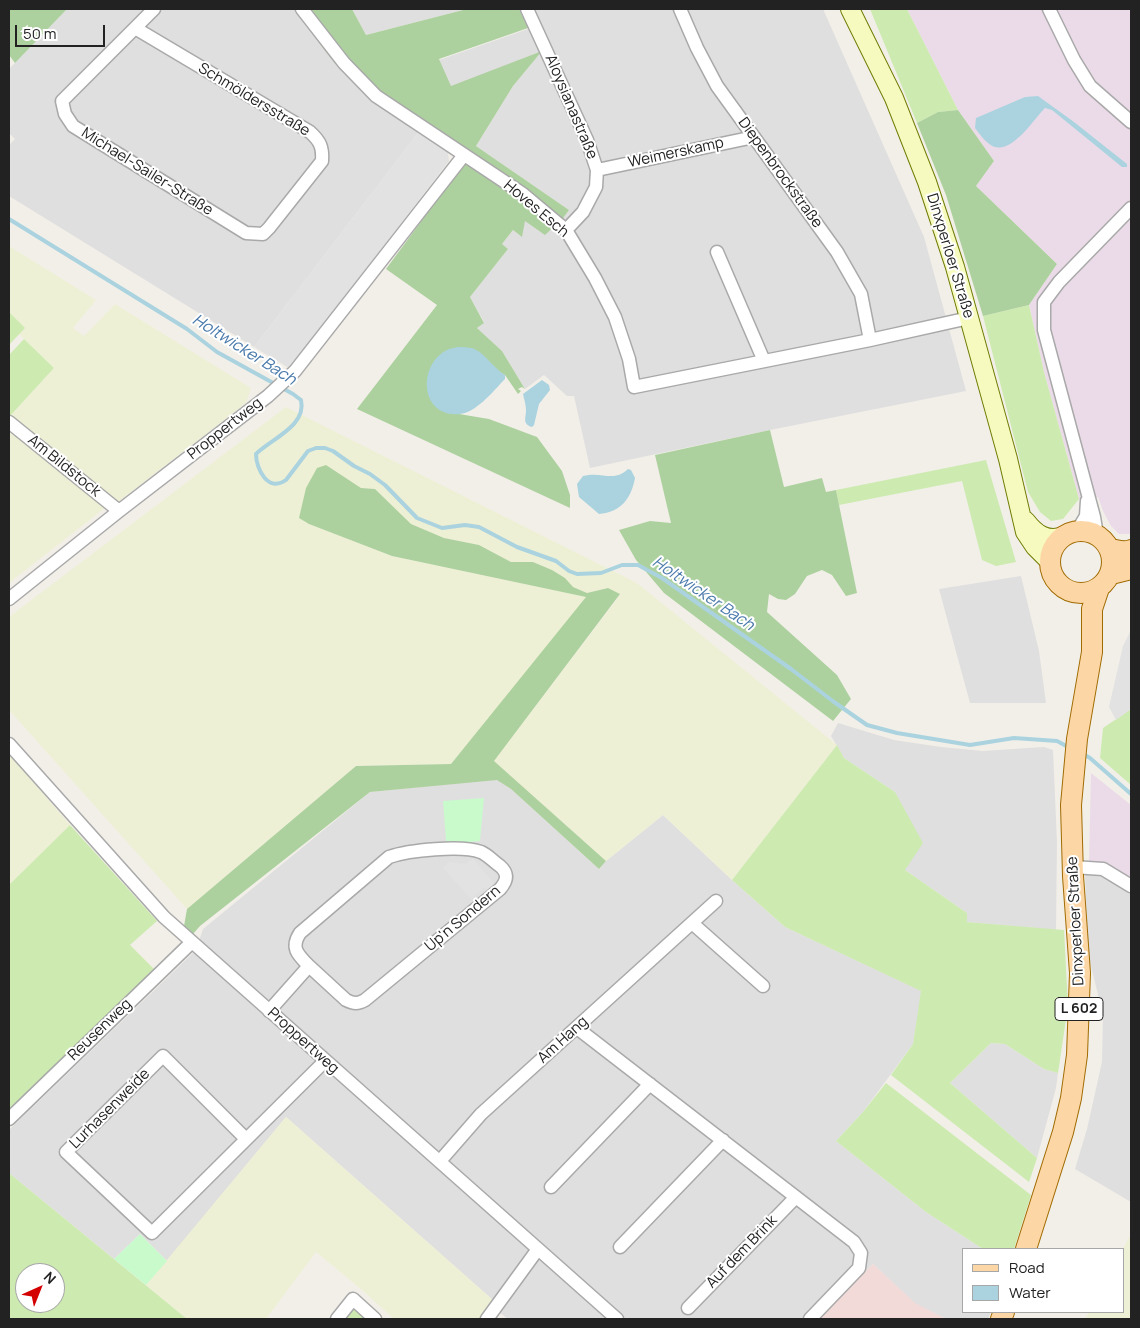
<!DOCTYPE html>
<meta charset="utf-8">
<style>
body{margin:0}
#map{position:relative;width:1140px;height:1328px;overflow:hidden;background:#f2efe9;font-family:Manrope,sans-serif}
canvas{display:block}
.frame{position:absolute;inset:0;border:10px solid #222;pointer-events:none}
.legend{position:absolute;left:962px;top:1248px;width:162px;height:65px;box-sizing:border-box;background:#fff;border:1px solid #a7a7a7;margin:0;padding:6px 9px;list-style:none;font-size:15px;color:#222}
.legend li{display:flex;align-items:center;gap:10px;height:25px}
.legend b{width:25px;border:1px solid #a7a7a7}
.north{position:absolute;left:15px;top:1263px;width:50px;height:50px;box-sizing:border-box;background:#fff;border:1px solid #a7a7a7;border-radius:50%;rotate:44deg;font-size:14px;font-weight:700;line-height:20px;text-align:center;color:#222}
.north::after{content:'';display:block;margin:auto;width:18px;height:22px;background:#d40000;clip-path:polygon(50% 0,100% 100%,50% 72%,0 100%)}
.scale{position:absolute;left:15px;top:25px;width:90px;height:22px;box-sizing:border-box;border:2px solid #222;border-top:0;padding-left:6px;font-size:15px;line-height:18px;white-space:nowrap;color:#222;-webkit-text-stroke:4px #fff;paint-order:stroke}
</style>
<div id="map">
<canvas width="1140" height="1328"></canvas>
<div class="frame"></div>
<ul class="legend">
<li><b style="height:6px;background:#fcd6a4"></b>Road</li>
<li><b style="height:14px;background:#aad3df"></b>Water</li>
</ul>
<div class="north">N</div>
<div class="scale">50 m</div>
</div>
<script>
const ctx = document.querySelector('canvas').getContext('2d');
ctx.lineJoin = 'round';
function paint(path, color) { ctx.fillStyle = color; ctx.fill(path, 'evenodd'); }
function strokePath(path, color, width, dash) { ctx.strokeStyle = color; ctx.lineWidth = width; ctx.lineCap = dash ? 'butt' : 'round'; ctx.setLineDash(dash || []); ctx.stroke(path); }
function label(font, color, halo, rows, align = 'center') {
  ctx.font = font + ' Manrope,sans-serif'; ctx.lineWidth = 4; ctx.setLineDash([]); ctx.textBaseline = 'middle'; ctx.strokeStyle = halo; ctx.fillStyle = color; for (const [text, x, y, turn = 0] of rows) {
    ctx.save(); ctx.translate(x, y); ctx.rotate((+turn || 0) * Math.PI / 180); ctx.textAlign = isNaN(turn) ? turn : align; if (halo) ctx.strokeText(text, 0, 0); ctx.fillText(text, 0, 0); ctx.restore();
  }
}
paint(new Path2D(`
 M67,9h239l71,93 41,31 -164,214 -245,-151v-51l6,-6 -6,-6v-64z
 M352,9h115l-101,26z
 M519,9h304l101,228 42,154 -196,39 -180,38 -16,-72h-7l-23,-21 -19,14 -23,-38 -25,-23 7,-6 -14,-25 38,-48 -6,-5 11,-14 8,6 3,-15 45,-11 -93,-64 37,-60 28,-34 -90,35 -12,-27 89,-31z
 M1021,576l18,75 7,52h-76l-31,-114z
 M838,723l56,17 47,7 42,4 61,-4 9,3 4,92 -1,88 -89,-8v-9l-62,-43 -10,-78 -51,-34 -13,-22z
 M497,779l14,10 88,80 7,-8 57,-46 69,65 53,47 137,64 -9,53 -50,68 -27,29 90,71 57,37h-19v63h27l-3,7h-42l-31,-15 -42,-40 -55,55h-310l-8,-6 2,-4 -8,-8 -208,-184 -119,144 -27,-27 -26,25 -105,-86v-43l187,-180 7,-21 167,-137z
 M1085,875h18l28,17v310l-56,-33 12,-40 15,-67 1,-47 -15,-61z
 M991,1043l14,1 39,25 14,4 -2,15 -19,70 -87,-75z`), '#e0dfdf');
paint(new Path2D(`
 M873,1264l42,39 31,16h-128z`), '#f2dad9');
paint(new Path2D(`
 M907,9h224v525h-12l-8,-8 -8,-15 -5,-14 -19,2 -35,-127 -15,-67 28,-41 -81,-78 18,-25 -36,-51z
 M1091,773l40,32v75l-42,-18z`), '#ebdbe8');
paint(new Path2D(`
 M9,246l87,54 -23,28 11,8 31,-32 136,84 -5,15 -128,99 -108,-86 44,-48 -35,-34 5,-6 -15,-16z
 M286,407l351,176 200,162 -105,135 -69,-65 -57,46 -112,-100 126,-166 -12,-7 -21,5 -14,-6 -8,-9 -13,-8 -19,-8h-22l-32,-17 -35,-7 -33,-14 -36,-35 -14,-1 -35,-23 -17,59 83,32 195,41 -136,167 -95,2 -169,143 -178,-199v-93z
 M9,431l96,77 -96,75z
 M9,754l61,71 -61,60z
 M286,1117l208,184 -14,18h-86l-32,-29 -46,-38 -50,67h-79l-41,-34z
 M1131,1234v85h-46l4,-7h35l-1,-63z`), '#eef0d5');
paint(new Path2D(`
 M870,9h37l51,101 -20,2 -21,11z
 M1029,305l15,67 35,127 -16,20 -12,2 -11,-9 -12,-20 -45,-176z
 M9,312l16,16 -16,17z
 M24,339l30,29 -44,48 -1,-1v-60z
 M986,460l30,102 -20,4 -14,-6 -20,-79 -123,24 -3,-15z
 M1131,709v76l-31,-27 3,-30z
 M837,745l7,13 51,34 28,51 -18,27 62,43v9l97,8 4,76 -10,67 -14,-4 -39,-25 -14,-1 -41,40 87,75 -8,24 -138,-107 22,-31 8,-53 -136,-64 -53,-47z
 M70,825l87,96 -27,24 24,24 -145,143v-227z
 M886,1083l145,112 -17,54h-31l-57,-37 -90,-71 27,-29z
 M9,1173l178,146h-178zM25,1273h30v30h-30z
 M353,1304l18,15h-30z`), '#cdebb0');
paint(new Path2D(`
 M9,9h58l-52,54 -6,-8z
 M306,9h46l14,26 101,-26h52l9,19 -89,31 12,27 91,-35 -29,35 -37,60 93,64 -6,8 -18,17 -20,-14 -3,16 -9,-7 -11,14 6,5 -38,48 14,26 -7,5 25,23 23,38 -3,-2 -4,2 3,2 -3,3 -13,-19 -9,-5 -5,-6 -44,48 42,7 48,18 25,34 8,24v13l-213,-99 80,-104 -51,-36 79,-107c-44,-27 -88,-56 -124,-92 -16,-17 -29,-38 -42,-56z
 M958,110l36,51 -18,25 81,78 -28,41 -46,11 -37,-121 -29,-72 21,-11z
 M770,430l14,57 38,-9 4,14 10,-2 21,103 -11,3 -14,-21 -10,-5 -15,6 -12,18 -9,6 -8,-1 -9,-5 -2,18 70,63 14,24 -18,22 -169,-128 -28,-33 -17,-30 31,-9 21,2 -16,-68z
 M326,465l35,23 14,1 36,35 33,14 35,7 32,17h22l19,8 13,8 8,9 14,6 21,-5 12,6 -126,167 112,100 -7,8 -88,-80 -14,-9 -127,12 -170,134 -7,8 -9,-8 3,-17 169,-143 95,-2 135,-167 -194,-41 -83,-32 -10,-6 7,-30 11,-20z`), '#add19e');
paint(new Path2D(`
 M484,798l-4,43 -28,3 -4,-1 -2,-3 -3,-39z
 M140,1234l27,27 -21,24 -32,-26z`), '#c8facc');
paint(new Path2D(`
 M418,133l30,20 1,8 -160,207 -35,-21z
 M1131,630v79l-15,11 -7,-13 14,-61z
 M473,858l23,28 -7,6 -4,-5 -14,12 -28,-31 6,-6 16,2z`), '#e2e2e2');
paint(new Path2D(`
 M1038,96l36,26 53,42v3h-5l-70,-57 -7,-2c-12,12 -37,53 -57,35 -5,-4 -9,-10 -13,-15l1,-10 49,-21z
 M458,347c4,0 9,0 13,1 12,2 22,20 34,27v4l-3,3c-9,10 -27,31 -42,32 -40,4 -43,-49 -13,-64 3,-2 8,-2 11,-3z
 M542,380l7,5 1,5 -11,14 -5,21 -2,2c-10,-3 -6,-9 -6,-17 0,-5 -2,-11 -3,-16z
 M628,469l3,1 4,8c-4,21 -14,34 -36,36l-20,-17 -2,-13 6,-8c20,-5 30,7 45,-7z`), '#aad3df');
strokePath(new Path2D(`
 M9,219l178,110 30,23 76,42 8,6c6,26 -30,39 -45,54 0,15 12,39 30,26l22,-29 8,-3h9l8,3 21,15 16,8 15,11 32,33 25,10 23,-3 14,2 38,20 39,14 13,10 8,3 24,-1 21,-8h16l24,13 129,91 43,33 33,23 30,8 73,12 44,-7 43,3 13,7
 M1083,754l7,4 41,36`), '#aad3df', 4);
const street = new Path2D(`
 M302,9l42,54 32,33 147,98 43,36 29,48 20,39 14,42 5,28 236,-47 99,-22
 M527,9l60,131 10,30 -1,17 -13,25 -17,18
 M680,9l17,39 20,38 120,166 24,42 9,46
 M1049,9l25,51 16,26 41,36
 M135,28l175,104c10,9 13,15 12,29l-53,67 -6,6 -17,-1 -173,-107 -8,-12 -3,-13 92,-92
 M597,170l157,-33
 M717,252l47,109
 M9,422l110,89
 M1077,531l9,-15 1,-15
 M1097,535l-3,-18 -50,-187v-28l15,-20 72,-74
 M9,599l110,-88 149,-115 27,-25 169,-216
 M9,744l155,173 453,402
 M1073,867l30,2 28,17
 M692,923l71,63
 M269,1011l40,-45 37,34c8,4 12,4 19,0l135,-111c7,-8 9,-15 0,-23 -6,-4 -12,-11 -19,-14 -19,-7 -72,-2 -92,5l-89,76c-10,15 -2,22 9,33
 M577,1028l277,214 7,11 -2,15 -49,51
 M9,1119l183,-177
 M246,1139l-83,-83 -97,96 86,81 173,-172
 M440,1161l41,-47 235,-213
 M551,1187l99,-103
 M620,1247l103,-107
 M688,1308l108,-111
 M337,1319l16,-20 22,20
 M487,1319l51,-70`);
const secondary = new Path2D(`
 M850,9l44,89 33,84 28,85 53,192 17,73 10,15 15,15
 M1026,521c10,13 21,21 38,15`);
const primary = new Path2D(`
 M1050 562a31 31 0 1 1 62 0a31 31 0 1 1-62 0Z
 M1110,549c7,1 14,4 21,1
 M1111,574l20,-5
 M1026,1249l37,-117 8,-34 6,-43 3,-82 -7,-97 -2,-71 6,-66 15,-87v-43l7,-21
 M1001,1319l3,-7`);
strokePath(street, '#a9a9a9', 15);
strokePath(secondary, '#707d05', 20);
strokePath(primary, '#a06b00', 22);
strokePath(street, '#fff', 12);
strokePath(secondary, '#f7fabf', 18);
strokePath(primary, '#fcd6a4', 20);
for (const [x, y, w] of [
 [1079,1009,48]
]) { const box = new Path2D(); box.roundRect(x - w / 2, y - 11.5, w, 23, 4); ctx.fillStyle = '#fff'; ctx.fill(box); strokePath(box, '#222', 1); }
label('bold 14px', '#222', null, [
 ["L 602",1079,1009]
]);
label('15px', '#222', '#fff', [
 ["Schmöldersstraße",254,100,31],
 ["Aloysianastraße",571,107,67],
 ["Weimerskamp",676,153,-12],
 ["Michael-Sailer-Straße",147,172,32],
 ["Diepenbrockstraße",780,173,54],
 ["Hoves Esch",536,209,40],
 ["Dinxperloer Straße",950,256,73],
 ["Proppertweg",225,429,-38],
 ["Am Bildstock",64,466,39],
 ["Up'n Sondern",463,919,-40],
 ["Dinxperloer Straße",1076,921,-93],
 ["Reusenweg",100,1030,-44],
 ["Am Hang",563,1040,-42],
 ["Proppertweg",303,1041,42],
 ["Lurhasenweide",110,1109,-45],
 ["Auf dem Brink",742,1252,-46]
]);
label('italic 16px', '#4a7aab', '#fff', [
 ["Holtwicker Bach",244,350,32],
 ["Holtwicker Bach",703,594,34]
]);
</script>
